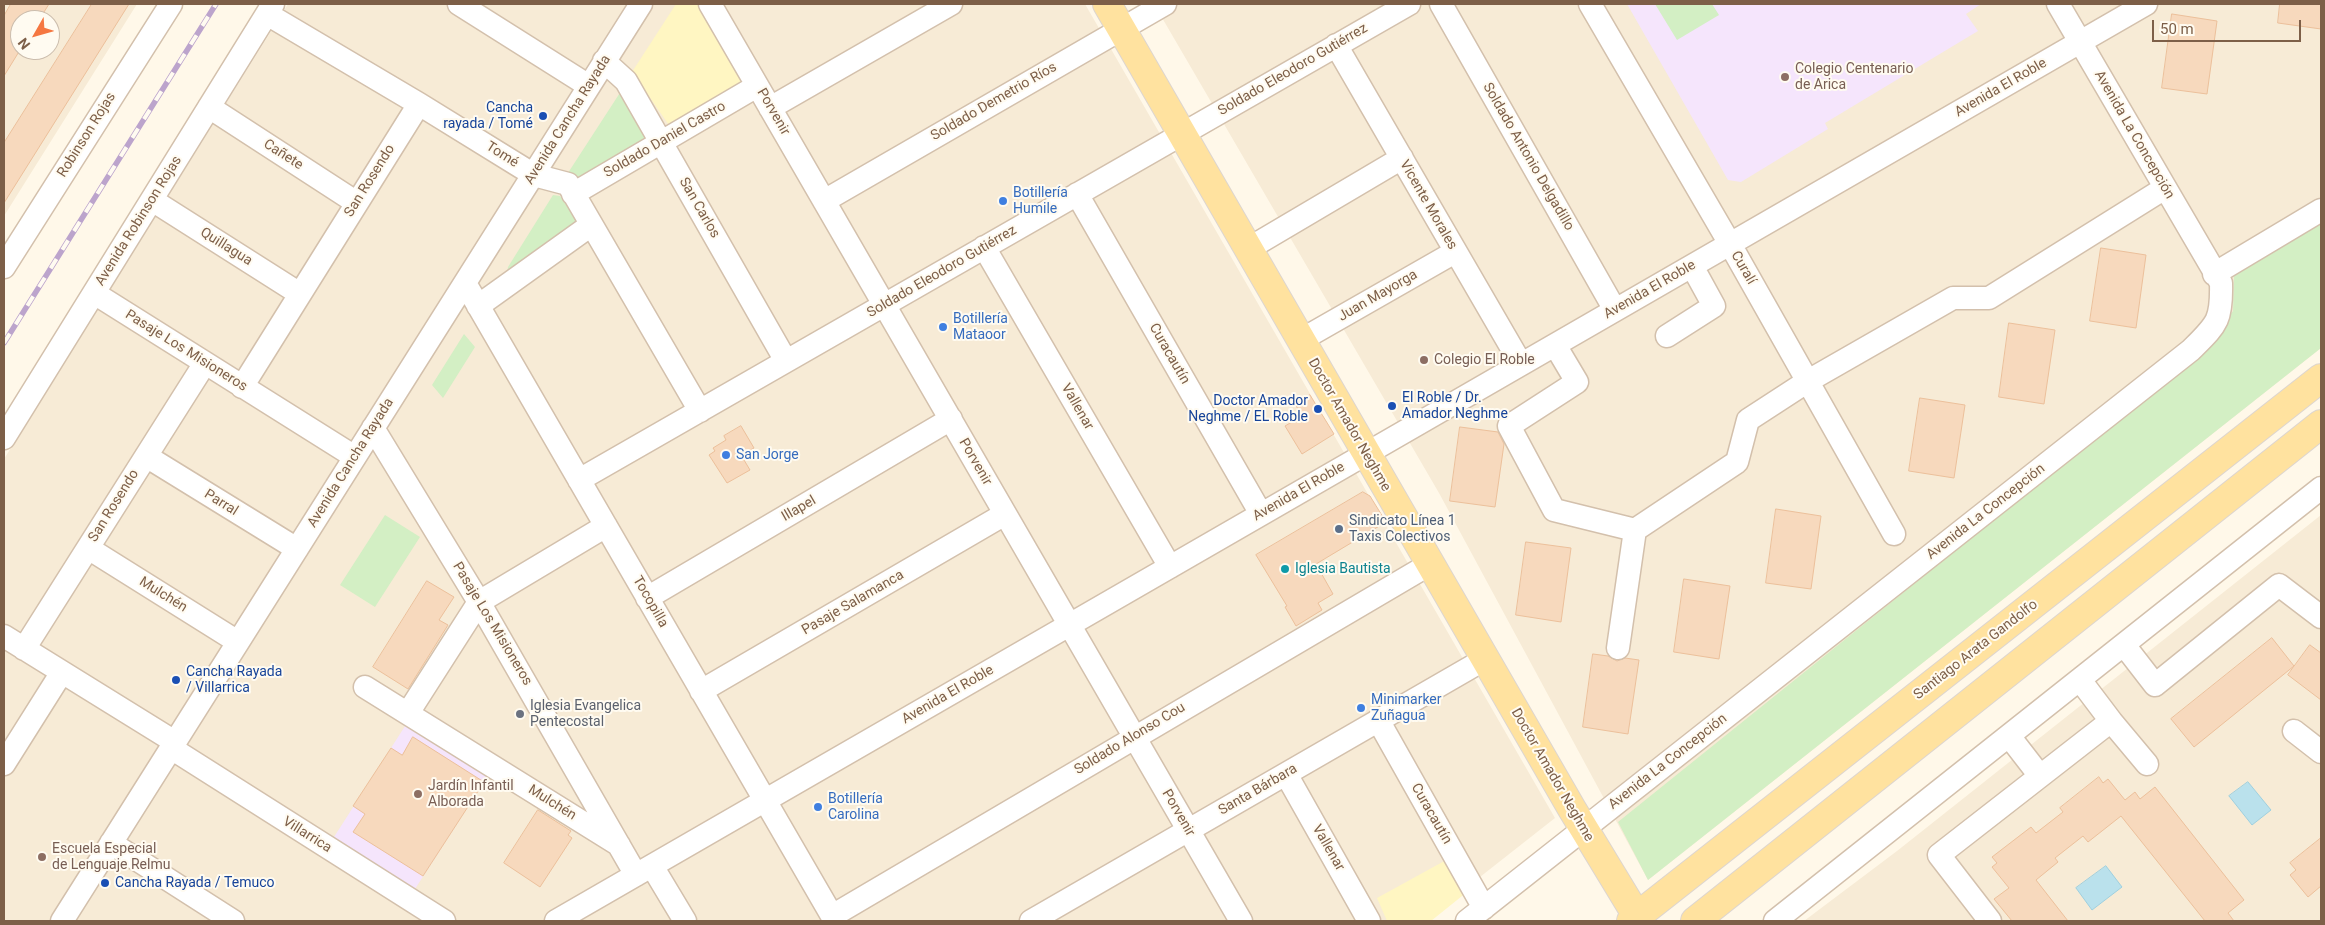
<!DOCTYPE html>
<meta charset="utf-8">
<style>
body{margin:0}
#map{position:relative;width:2325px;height:925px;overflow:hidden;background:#fff8e9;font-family:Roboto,sans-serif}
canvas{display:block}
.frame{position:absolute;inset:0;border:5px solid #7d5f48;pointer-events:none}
.north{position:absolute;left:10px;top:10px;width:50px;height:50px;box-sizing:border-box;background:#fffbf1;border:1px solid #cbbdad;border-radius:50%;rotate:232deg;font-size:14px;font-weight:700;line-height:20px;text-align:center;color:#7d5f48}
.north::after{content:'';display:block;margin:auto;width:18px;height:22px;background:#f57741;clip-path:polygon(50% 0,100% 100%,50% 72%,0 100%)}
.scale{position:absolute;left:2152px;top:20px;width:149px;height:22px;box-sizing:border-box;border:2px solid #7d5f48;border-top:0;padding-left:6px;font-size:15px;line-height:18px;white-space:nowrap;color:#7d5f48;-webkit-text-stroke:4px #fffbf1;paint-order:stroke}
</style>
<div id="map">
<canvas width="2325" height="925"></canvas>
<div class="frame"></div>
<div class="north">N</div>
<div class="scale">50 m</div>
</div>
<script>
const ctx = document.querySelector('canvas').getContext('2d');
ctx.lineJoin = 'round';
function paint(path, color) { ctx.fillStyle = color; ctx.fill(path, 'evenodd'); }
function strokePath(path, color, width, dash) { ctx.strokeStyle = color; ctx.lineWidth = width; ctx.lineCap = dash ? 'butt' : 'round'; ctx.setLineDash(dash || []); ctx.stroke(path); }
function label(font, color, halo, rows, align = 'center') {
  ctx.font = font + ' Roboto,sans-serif'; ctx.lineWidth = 4; ctx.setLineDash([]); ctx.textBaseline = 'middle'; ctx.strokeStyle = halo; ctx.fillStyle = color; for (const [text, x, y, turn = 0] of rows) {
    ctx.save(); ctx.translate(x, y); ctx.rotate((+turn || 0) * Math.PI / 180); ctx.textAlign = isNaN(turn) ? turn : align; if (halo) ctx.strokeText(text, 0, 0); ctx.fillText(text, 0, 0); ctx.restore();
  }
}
paint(new Path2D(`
 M4,4h133l-133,212zM20,20h30v30h-30z
 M288,4h797l470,814 -131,103h-1420v-462z
 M1154,4h1167v344l-673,532 -209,-387z
 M2321,515v406h-517l93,-70z`), '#f7ebd6');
paint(new Path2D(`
 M1627,4h354l-15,10 12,17 -153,92 3,6 -87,53 -13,-2z
 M407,723l81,52 -73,114 -81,-52z`), '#f5e5fc');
paint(new Path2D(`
 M1655,4h57l7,11 -42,25z
 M625,85l33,51 -82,52 -10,-12z
 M553,195l7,1 20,30 -73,47 1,-6z
 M2321,218v130l-673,532 -30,-58 587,-472 28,-39 1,-36 5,-7z
 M464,334l11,13 -32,51 -11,-13z
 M385,515l35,22 -45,70 -35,-22z`), '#d3efc4');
paint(new Path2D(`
 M676,4h30l43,74 -78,50 -39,-56z
 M1448,859l19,33 -36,29h-44l-10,-23z`), '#fff6c2');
const water = new Path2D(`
 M2248,782l23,28 -19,15 -23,-29z
 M2106,866l16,21 -30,23 -16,-22z`);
paint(water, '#bae1ec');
strokePath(water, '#9fd0df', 1);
const building = new Path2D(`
 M11,4h38l-10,16h-19v30l-16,26v-60z
 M92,4h37l-125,199v-60z
 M2280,4h41v25l-43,-6z
 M2172,14l45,7 -10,73 -45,-6z
 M2101,248l45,7 -10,73 -46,-7z
 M2009,323l46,7 -11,74 -45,-7z
 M1310,395l24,39 -32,20 -17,-28 17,-10 -7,-12z
 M1920,398l45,7 -11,73 -45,-7z
 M741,426l13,22 -13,7 9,15 -23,13 -18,-28 6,-4 -2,-3 13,-8 -2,-4z
 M1460,427l38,5 6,12 -9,63 -45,-6z
 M1363,492l7,4 16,26 -70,42 17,30 -15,9 4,7 -26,16 -11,-19 2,-1 -31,-51z
 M1776,509l45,7 -10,73 -45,-6z
 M1526,542l45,6 -10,74 -45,-7z
 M1684,579l46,7 -11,73 -45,-7z
 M427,581l27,16 -15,23 9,5 -40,64 -35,-22z
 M2272,638l22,28 -100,81 -23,-28z
 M2310,645l11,8v47l-33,-25z
 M1593,654l15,2 9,5 8,-3 14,2 -11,74 -45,-7z
 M413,737l71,45 -61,94 -70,-44 12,-18 -12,-8 38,-58 11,7z
 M2099,777l4,6 5,-4 17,21 10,-8 5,7 15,-12 89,113 -16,13 6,8h-29l-84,-105 -33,26 -5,-6 -28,22 3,4 -22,18 32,41h-56l-18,-22 15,-11 -17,-21 5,-4 -5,-6 39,-30 5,6 27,-21 -3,-4z
 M538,810l33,21 -3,4 4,3 -32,49 -36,-24z
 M2321,838v48l-13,11 -18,-22 6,-5 -6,-7z`);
paint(building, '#f7d9bd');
strokePath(building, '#ecc09b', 1);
const minor = new Path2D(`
 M459,4l130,82
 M710,4l531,917
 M1441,4l174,306
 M1590,4l140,240 164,290
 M267,14l152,90 115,71 34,9 132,227
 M1336,45l185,319
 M604,61l22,20 160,280
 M209,107l148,96
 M770,108l181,-104
 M573,194l184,-108
 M1077,194l184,320
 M152,200l148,94
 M824,201l341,-197
 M984,247l186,320
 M1248,249l154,-91
 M4,267l167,-263
 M2214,274l107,-64
 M465,283l370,638
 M94,293l261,164
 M478,306l113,-81
 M1667,336l47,-30 -22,-40
 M1301,340l154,-88
 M1555,345l22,37 -68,44 45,84 81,20 102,-68 11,-42 60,-39 145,-83h36l176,-110
 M242,387l177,-283
 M373,428l106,174 157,273
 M4,438l269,-434
 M146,456l151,93
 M579,480l830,-476
 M88,548l150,94
 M647,598l304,-179
 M4,636l171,106
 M2124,645l31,40 124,-100 42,32
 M1618,648l17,-118
 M24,649l181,-286
 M2080,680l31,41
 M365,687l254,158
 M701,691l304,-177
 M408,713l71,-111 127,-76
 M1378,720l106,188
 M2294,731l27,21
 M2009,736l31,40
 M171,748l273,173
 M4,764l58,-92
 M1286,774l83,147
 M111,843l122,78
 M652,866l33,55
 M832,916l598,-352
 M62,921l579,-917
 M556,921l1590,-917
 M1031,921l454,-262
 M1467,921l724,-571c26,-26 31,-29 30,-67l-163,-279
 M1775,921l546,-433
 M1990,921l-51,-66 172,-134 36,43`);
const major = new Path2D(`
 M1107,4l465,805 68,112
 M1631,921l690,-543
 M1695,921l626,-497`);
strokePath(minor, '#d3c0ac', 25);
strokePath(major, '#ddd5cf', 30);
strokePath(minor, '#fff', 22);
strokePath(major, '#ffe29f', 28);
const rail = new Path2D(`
 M4,343l212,-339`);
strokePath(rail, '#bca4cc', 5.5);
strokePath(rail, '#fffbf1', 4, [11]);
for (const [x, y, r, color] of [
 [1785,77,5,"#8d6e63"],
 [543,116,5,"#1a4fb4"],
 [1003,201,5,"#3f7fe0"],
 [943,327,5,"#3f7fe0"],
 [1424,360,5,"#8d6e63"],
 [1392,406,5,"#1a4fb4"],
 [1318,409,5,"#1a4fb4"],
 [726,455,5,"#3f7fe0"],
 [1339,529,5,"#5c6f8a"],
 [1285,569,5,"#0f9aa8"],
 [176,680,5,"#1a4fb4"],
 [1361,708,5,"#3f7fe0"],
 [520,714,5,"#6b7280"],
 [418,794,5,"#8d6e63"],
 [818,807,5,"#3f7fe0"],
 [42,857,5,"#8d6e63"],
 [105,883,5,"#1a4fb4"]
]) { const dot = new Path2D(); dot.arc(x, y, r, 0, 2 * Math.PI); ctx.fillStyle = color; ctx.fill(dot); strokePath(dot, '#fffbf1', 2); }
label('14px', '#785e54', '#fffbf1', [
 ["Colegio Centenario",1795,69],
 ["de Arica",1795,85],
 ["Colegio El Roble",1434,360],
 ["Jardín Infantil",428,786],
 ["Alborada",428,802],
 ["Escuela Especial",52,849],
 ["de Lenguaje Relmu",52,865]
], 'left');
label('14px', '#7d5f48', '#fffbf1', [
 ["Soldado Eleodoro Gutiérrez",1293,70,-30],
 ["Avenida El Roble",2001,88,-30],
 ["Soldado Demetrio Ríos",994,102,-30],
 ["Porvenir",773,112,60],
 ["Avenida Cancha Rayada",568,120,-58],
 ["Robinson Rojas",87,135,-58],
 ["Avenida La Concepción",2134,135,60],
 ["Soldado Daniel Castro",665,140,-30],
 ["Cañete",283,155,33],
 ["Tomé",502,155,32],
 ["Soldado Antonio Delgadillo",1528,157,60],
 ["San Rosendo",370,181,-58],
 ["Vicente Morales",1428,205,60],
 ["San Carlos",699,208,60],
 ["Avenida Robinson Rojas",139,221,-58],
 ["Quillagua",226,247,32],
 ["Curalí",1743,268,60],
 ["Soldado Eleodoro Gutiérrez",942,272,-30],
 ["Avenida El Roble",1650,290,-30],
 ["Juan Mayorga",1378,296,-30],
 ["Pasaje Los Misioneros",186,351,32],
 ["Curacautín",1169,354,60],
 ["Vallenar",1077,407,60],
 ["Doctor Amador Neghme",1349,425,60],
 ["Porvenir",975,462,60],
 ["Avenida Cancha Rayada",351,463,-58],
 ["Avenida El Roble",1299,492,-30],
 ["Parral",221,503,32],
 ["San Rosendo",114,506,-58],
 ["Illapel",799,509,-30],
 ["Avenida La Concepción",1986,512,-38],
 ["Mulchén",163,595,32],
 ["Tocopilla",650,602,60],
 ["Pasaje Salamanca",853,603,-30],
 ["Pasaje Los Misioneros",492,624,59],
 ["Santiago Arata Gandolfo",1976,650,-38],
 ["Avenida El Roble",948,695,-30],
 ["Soldado Alonso Cou",1130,739,-31],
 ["Avenida La Concepción",1668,762,-38],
 ["Doctor Amador Neghme",1552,775,60],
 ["Santa Bárbara",1258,790,-30],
 ["Mulchén",552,803,32],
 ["Porvenir",1178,813,60],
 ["Curacautín",1431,814,60],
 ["Villarrica",307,835,32],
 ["Vallenar",1328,848,60]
]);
label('14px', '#164399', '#fffbf1', [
 ["Cancha",533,108,"right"],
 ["rayada / Tomé",533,124,"right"],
 ["El Roble / Dr.",1402,398],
 ["Amador Neghme",1402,414],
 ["Doctor Amador",1308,401,"right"],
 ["Neghme / EL Roble",1308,417,"right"],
 ["Cancha Rayada",186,672],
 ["/ Villarrica",186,688],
 ["Cancha Rayada / Temuco",115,883]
], 'left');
label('14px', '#366cbe', '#fffbf1', [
 ["Botillería",1013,193],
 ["Humile",1013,209],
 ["Botillería",953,319],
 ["Mataoor",953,335],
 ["San Jorge",736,455],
 ["Minimarker",1371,700],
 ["Zuñagua",1371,716],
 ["Botillería",828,799],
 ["Carolina",828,815]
], 'left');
label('14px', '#4e5e75', '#fffbf1', [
 ["Sindicato Línea 1",1349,521],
 ["Taxis Colectivos",1349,537]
], 'left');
label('14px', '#0d838f', '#fffbf1', [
 ["Iglesia Bautista",1295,569]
], 'left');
label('14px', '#5b616d', '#fffbf1', [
 ["Iglesia Evangelica",530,706],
 ["Pentecostal",530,722]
], 'left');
</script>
